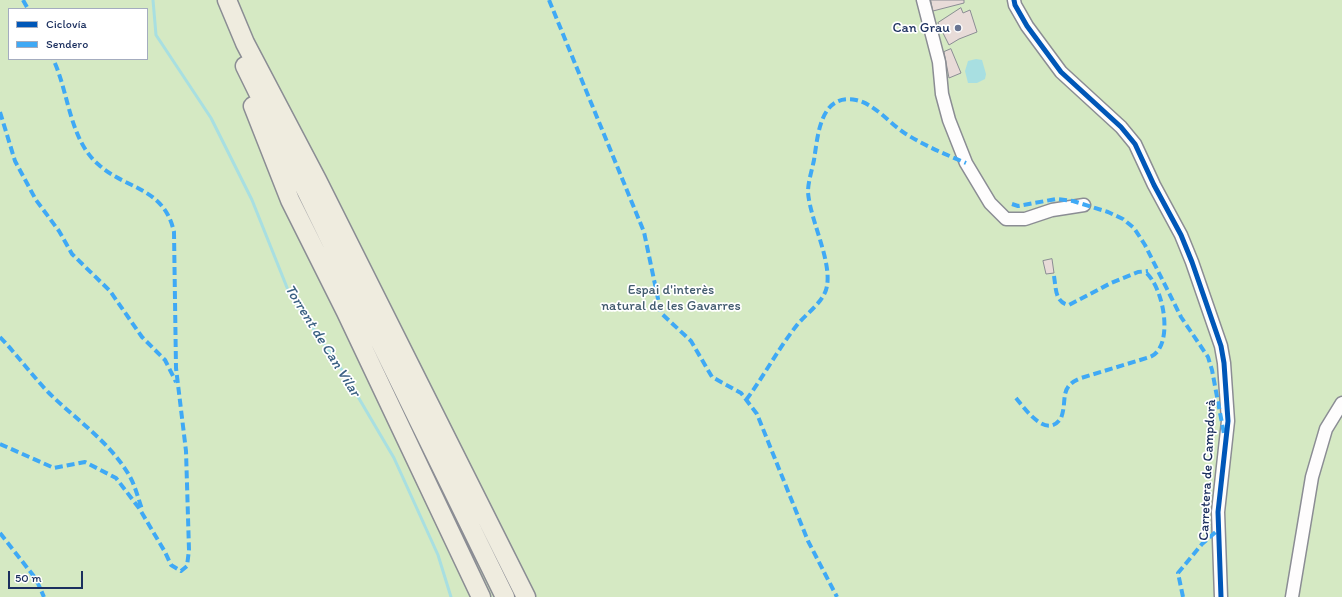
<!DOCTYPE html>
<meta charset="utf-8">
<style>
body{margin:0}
#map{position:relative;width:1342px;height:597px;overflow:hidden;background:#faf4f2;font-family:Itim,sans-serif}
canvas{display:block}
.legend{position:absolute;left:8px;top:8px;width:140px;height:52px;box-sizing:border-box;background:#fff;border:1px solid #a4acbf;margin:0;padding:5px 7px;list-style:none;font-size:12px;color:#1b2f5e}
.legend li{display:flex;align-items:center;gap:8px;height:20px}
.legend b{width:20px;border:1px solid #a4acbf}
.scale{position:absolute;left:8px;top:571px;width:75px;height:18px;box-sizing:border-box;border:2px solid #1b2f5e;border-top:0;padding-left:5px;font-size:12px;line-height:14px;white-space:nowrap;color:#1b2f5e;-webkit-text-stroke:3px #fff;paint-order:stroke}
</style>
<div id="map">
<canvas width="1342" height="597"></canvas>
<ul class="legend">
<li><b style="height:5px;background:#0057b8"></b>Ciclovía</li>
<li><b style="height:5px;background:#3fa9f5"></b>Sendero</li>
</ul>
<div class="scale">50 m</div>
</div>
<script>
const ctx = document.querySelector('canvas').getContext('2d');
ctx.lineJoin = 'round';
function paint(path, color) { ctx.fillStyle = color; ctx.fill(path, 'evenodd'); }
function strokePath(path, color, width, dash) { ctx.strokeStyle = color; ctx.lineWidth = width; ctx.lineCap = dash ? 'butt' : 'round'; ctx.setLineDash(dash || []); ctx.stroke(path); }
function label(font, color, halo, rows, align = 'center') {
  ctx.font = font + ' Itim,sans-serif'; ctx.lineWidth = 3.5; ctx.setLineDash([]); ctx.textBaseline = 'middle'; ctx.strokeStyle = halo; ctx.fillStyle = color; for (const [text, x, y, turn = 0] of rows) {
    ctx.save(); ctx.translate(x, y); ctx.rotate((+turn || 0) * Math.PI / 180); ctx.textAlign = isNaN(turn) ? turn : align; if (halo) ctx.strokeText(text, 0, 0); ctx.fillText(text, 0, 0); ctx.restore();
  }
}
paint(new Path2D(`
 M0,0h1342v597h-1342zM9,9h138v50h-138z`), '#d5e9c3');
paint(new Path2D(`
 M976,59l6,1 4,14 -1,5 -8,4h-9l-3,-12 3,-10z`), '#a8dfe1');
strokePath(new Path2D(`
 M153,0l3,35 55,83 41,82 38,95 54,78 50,85 44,97 13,42`), '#a8dfe1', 3);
const building = new Path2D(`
 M931,0h33v3l-31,8z
 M961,8l2,5 7,-3 7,22 -18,7 -10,6 -11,-22z
 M951,49l10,24 -12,5 -5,-26z
 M1052,259l2,14 -8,1 -3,-13z`);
paint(building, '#e8dbd8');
strokePath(building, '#8b8d94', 1);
const minor = new Path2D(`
 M923,0l16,62 3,32 7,26 17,43 24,40 16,16h19l27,-9 32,-5
 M1014,0l1,5 12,21 34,46 60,55 14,17 19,41 27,50 11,27 29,84 3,17 4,58 -10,91 3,85
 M1292,597l20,-120 14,-48 16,-26`);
const highway = new Path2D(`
 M227,0l18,43 72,137 209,417
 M245,66l260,531
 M253,106l37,94 56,112 135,285`);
strokePath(minor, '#8b8d94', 15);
strokePath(highway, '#8b8d94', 21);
strokePath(minor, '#fefdfd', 12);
strokePath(highway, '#efecdf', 18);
strokePath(new Path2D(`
 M23,0l5,9
 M549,0l95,232 17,81 30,28 21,36 29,16 16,21 51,127 29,56
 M0,112l15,49 21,39 23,31 13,23 38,37 32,46 23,23 11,22
 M1012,204l6,2 38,-7 17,2 35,11 15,7 11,9 11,17 36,72 27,40 4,13 12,64
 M1054,276c2,12 1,27 15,29l42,-22 27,-11 10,-1
 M0,337c17,18 31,37 48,55 27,27 61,49 81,83 6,10 9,23 13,34
 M1016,398c9,11 31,42 45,20 7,-18 -3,-31 20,-40l69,-21c25,-10 14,-72 -6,-86
 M746,400c18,-24 32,-51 51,-75 9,-11 24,-21 29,-35 8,-26 -16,-69 -18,-98 0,-10 4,-22 6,-32 4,-25 6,-67 42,-60 19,4 34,24 50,34 19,12 39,20 60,29
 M0,444l54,24 31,-6 31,16 23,30 26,44 6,13 10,6 6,-5 2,-16 -3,-99 -10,-83 -2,-136c-10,-45 -47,-42 -75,-67 -30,-25 -30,-73 -46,-106
 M0,533l36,46 8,18
 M1183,597l-5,-24 24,-29 17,-15`), '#3fa9f5', 4, [8, 4]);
strokePath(new Path2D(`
 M1014,0l1,5 12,21 34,46 60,55 14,17 19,41 27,50 11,27 29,84 3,17 4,58 -10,91 3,85`), '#0057b8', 5);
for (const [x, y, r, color] of [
 [958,28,4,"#697492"]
]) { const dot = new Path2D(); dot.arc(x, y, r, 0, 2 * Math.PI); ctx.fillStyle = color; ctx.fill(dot); strokePath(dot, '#fff', 1.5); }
label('14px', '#1b2f5e', '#fff', [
 ["Can Grau",950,28]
], 'right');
label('14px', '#425b6e', '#fff', [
 ["Espai d'interès",671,290],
 ["natural de les Gavarres",671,306]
]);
label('14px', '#1b2f5e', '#fff', [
 ["Carretera de Campdorà",1208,470,-87]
]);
label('italic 15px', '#3b6183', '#fff', [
 ["Torrent de Can Vilar",322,341,58]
]);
</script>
